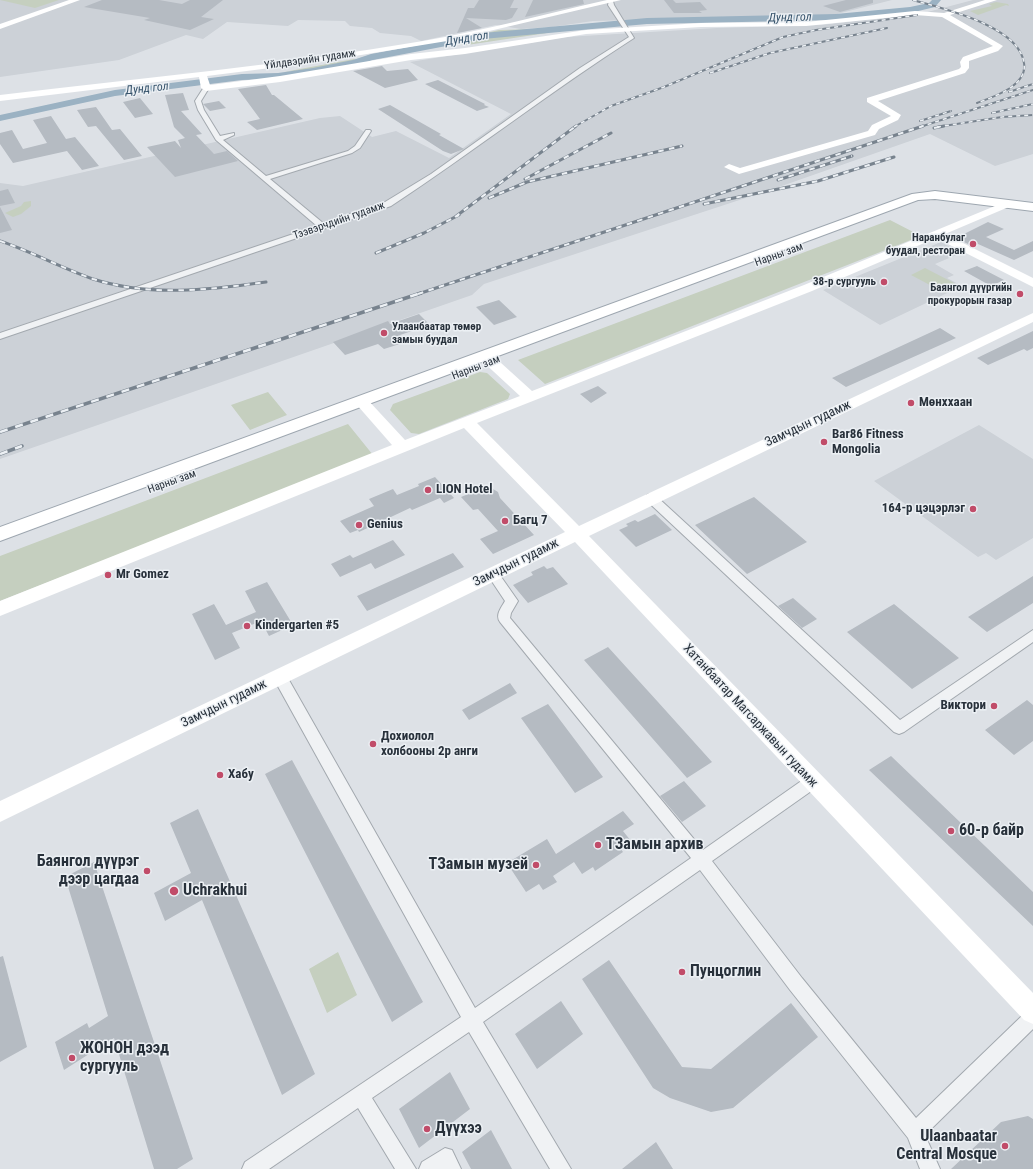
<!DOCTYPE html>
<meta charset="utf-8">
<style>
body{margin:0}
canvas{display:block;background:#dde1e6}
</style>
<canvas width="1033" height="1169"></canvas>
<script>
const ctx = document.querySelector('canvas').getContext('2d');
ctx.lineJoin = 'round';
function paint(path, color) { ctx.fillStyle = color; ctx.fill(path, 'evenodd'); }
function strokePath(path, color, width, dash) { ctx.strokeStyle = color; ctx.lineWidth = width; ctx.lineCap = dash ? 'butt' : 'round'; ctx.setLineDash(dash || []); ctx.stroke(path); }
function label(font, color, halo, rows, align = 'center') {
  ctx.font = font + ' "Roboto Condensed",sans-serif'; ctx.lineWidth = 3; ctx.setLineDash([]); ctx.textBaseline = 'middle'; ctx.strokeStyle = halo; ctx.fillStyle = color; for (const [text, x, y, turn = 0] of rows) {
    ctx.save(); ctx.translate(x, y); ctx.rotate((+turn || 0) * Math.PI / 180); ctx.textAlign = isNaN(turn) ? turn : align; if (halo) ctx.strokeText(text, 0, 0); ctx.fillText(text, 0, 0); ctx.restore();
  }
}
paint(new Path2D(`
 M0,0h892l-59,15 -240,6 -42,6 -30,2 -25,-4 -75,16 -10,-5 -31,-3 -8,-5 -22,-2 -5,-5 -47,-1 -10,6 -61,-4 -24,17 -17,-4 -67,25 -119,17z
 M973,0h60v154l-38,12 -65,-32 -154,54 -292,96 -12,11 -472,164v-276l23,3 297,-68 20,-2 32,21 24,-6 53,27 62,-44 -101,-52 156,-25 151,-9 103,-3 100,-11z
 M941,242l20,11 -26,11 19,11 -7,3 15,8 -82,39 -57,-35z
 M979,425l54,34v79l-37,22 -10,-7 -8,4 -104,-76z`), '#ccd1d7');
paint(new Path2D(`
 M0,0h59l-24,8z
 M996,2l12,2 1,2 -3,-1 -28,10 -8,-4 22,-5 -3,-2z
 M538,29l5,1 -56,5 -30,7 -7,-1 49,-11z
 M530,33h17l-80,12 -9,-1 29,-8z
 M354,59l3,2 -39,8 -34,3z
 M106,95l-5,3 -61,13z
 M31,201v5l-10,8 -8,3 -8,-4 16,-7 3,-4z
 M890,220l31,16 -376,148 -27,-24z
 M925,268l35,18 -15,7 -34,-18z
 M480,372l7,1 23,21 -2,5 -89,35 -8,-1 -21,-23 3,-6z
 M268,392l19,23 -37,15 -19,-25z
 M348,424l25,31 -373,146v-45z
 M338,952l19,43 -30,18 -18,-44z`), '#c5cfbf');
paint(new Path2D(`
 M932,0h9l-6,7 -25,6 -74,7 -189,4 -164,15 -110,21 -18,6 -42,8 -35,5 -36,1 -127,16 -115,25v-6l115,-25 127,-16 36,-1 35,-5 40,-8 18,-6 112,-21 164,-15 189,-4 74,-7 19,-4z`), '#9bb2c3');
paint(new Path2D(`
 M102,0h57l23,4 8,-4h33l-22,17 13,2 -24,11 -46,-10 6,-2 -66,-11z
 M479,0h35l-4,8h8l-6,10 -6,2 -40,-2 16,10 -25,5 11,-25h6z
 M533,0h50l1,4 -59,13z
 M664,0h9l3,3 24,-1 7,8 -8,1 3,2h-28z
 M846,0h27v3l-33,9 -17,-6z
 M382,66l5,5 21,-2 10,11 -33,8 -32,-17z
 M438,80l47,24 -1,1 5,2 -12,4 -52,-27z
 M266,85l6,10h2l29,24 -46,11 -10,-8 13,-3 -22,-30z
 M183,93l6,17 -8,1 21,23 -6,1 18,19 13,-3 11,10 -63,16 -28,-30 28,-6 6,7 -3,-8 7,-2 -11,-11 -9,-32z
 M140,98l13,16 -18,4 -12,-16z
 M219,101l7,7 -16,3 -7,-7z
 M390,105l51,29 -2,1 25,14 -13,5 -8,-3 -65,-42z
 M96,107l16,23 8,-1 22,27 -18,4 -28,-34 -8,1 -11,-17z
 M51,116l15,23 9,-2 24,29 -17,4 -15,-19 -54,12 -13,-19v-11l12,-3 11,19 24,-6 -14,-23z
 M8,189l7,14 -15,3v-15z
 M0,207l12,23 -12,3z
 M988,222l16,7 -18,8 28,13 19,-9v10l-19,9 -36,-16 -4,3 -18,-9z
 M977,266l27,14 -13,6 -27,-15z
 M499,300l18,17 -23,8 -18,-18z
 M419,314l11,11 -30,10 6,7 -22,7 -6,-5 -33,11 -12,-13 55,-21 2,3z
 M940,328l16,10 -110,49 -14,-9z
 M1033,331v17l-6,3 -3,-2 -36,16 -11,-7z
 M598,386l9,7 -16,10 -11,-9z
 M435,477l19,21 -10,5 -4,-5 -28,12 -2,-2 -51,24 -1,-2 -8,3 -10,-12 34,-15 -5,-7 24,-10 4,6 22,-9 -1,-2z
 M488,486l10,6 2,6 34,37 -41,19 -13,-15 18,-8 -20,-22 -5,1 -12,-13z
 M754,497l53,45 -60,32 -52,-49z
 M655,514l17,16 -36,17 -17,-17 9,-4 -2,-2 9,-4 3,2z
 M393,540l12,15 -30,14 -4,-6 -31,14 -9,-13 19,-9 3,3z
 M453,553l11,14 -97,44 -10,-15z
 M544,566l3,3 6,-2 15,17 -40,19 -15,-18 20,-10 -2,-3z
 M1033,576v27l-46,29 -19,-15z
 M267,582l26,43 -24,11 -8,-15 -29,12 8,15 -25,12 -23,-46 22,-10 12,21 30,-13 -11,-21z
 M793,598l24,21 -15,9 -24,-22z
 M894,604l65,54 -47,31 -65,-57z
 M608,647l50,55 54,60 -25,16 -103,-118z
 M510,683l7,10 -48,27 -7,-10z
 M1027,700l6,5v36l-19,14 -29,-25z
 M548,704l55,73 -28,16 -54,-75z
 M891,756l142,136v34l-164,-156z
 M292,760l131,242 -31,20 -127,-248z
 M684,781l22,25 -24,16 -22,-26z
 M198,809l117,265 -33,21 -80,-195 -37,21 -11,-28 37,-20 -21,-50z
 M623,811l11,13 -11,7 8,10 -11,7 3,4 -28,19 -2,-4 -11,7 -8,-12 -21,14 4,6 -14,8 -4,-6 -13,8 -19,-29 40,-24 9,15z
 M94,862l99,297 -16,10h-23l-40,-131 -50,32 -9,-28 32,-19 2,5 19,-12 -43,-139z
 M3,956l24,91 -27,15v-105z
 M609,960l73,107 29,2 80,-66 27,34 -85,71 -22,4 -41,-14 -17,-10 -71,-109z
 M561,1001l22,33 -46,35 -22,-35z
 M450,1072l20,37 -51,39 -20,-39z
 M1028,1116l5,3v50h-82l50,-47z
 M491,1130l21,39h-41l-9,-17z
 M656,1142l17,27h-51z`), '#b5bbc2');
const street = new Path2D(`
 M609,0l4,1 1,4 20,33c-83,53 -161,114 -243,168l-391,133v-6l317,-107 -101,-86 -18,-30 -3,-9 9,-14 5,1 -8,13 3,9 16,26 14,-3v2l-11,5 43,36 82,-25 7,-5 11,-16h4l1,1 -11,17 -8,5 -82,26 53,44 62,-21 46,-28 149,-106 49,-31 -21,-32z
 M651,494l4,1 245,225 133,-90v12l-129,90 -5,2 -5,-2 -247,-231 -1,-3 1,-3z
 M493,570l4,1 21,30 -7,12 -1,5 193,232 104,-73 5,-2 5,2 2,5 -2,5 -105,74 90,117 114,140 111,-107 6,-3v21l-108,106 15,34h-20l-12,-31 -118,-148 -90,-120 -217,152 88,147h-21l-81,-137 -97,66 44,71h-21l-37,-61 -89,61h-27l3,-7 216,-145 -186,-336 -2,-4 2,-4 5,-1 5,1 190,335 216,-150 -191,-236c-5,-7 1,-14 5,-21l-18,-27 2,-3z
 M445,1148l7,2 9,19h-42l3,-7z`);
const primary = new Path2D(`
 M935,191l98,12v8l-98,-12 -17,1 -918,341v-14l912,-333z`);
strokePath(street, '#a3a9af', 2);
strokePath(primary, '#9ea7b0', 2);
paint(street, '#f0f2f4');
paint(new Path2D(`
 M69,0h11l-80,29v-5z
 M607,0h14l-174,41 -129,21 -111,14 3,9 70,-9 131,-22 54,-6 121,-18 115,-7 105,-1 109,-11 29,2 41,-13h12l-47,15 53,31 -5,5 -29,10v7l-4,5 -87,28 23,14 -3,5 -19,9 -4,6 -136,39 -15,-7 5,-3 11,4 128,-37 4,-6 19,-9 -24,-14v-4l92,-29 2,-2 -1,-5 3,-5 30,-11 -51,-29 -27,-2 -109,11 -105,1 -115,7 -121,20 -54,6 -131,22 -74,9 -5,-3 -2,-11 -199,24v-6c142,-17 282,-30 423,-54 62,-11 123,-27 184,-41z
 M1007,201l4,1 2,2 -2,2 -66,28 88,44v9l-97,-49 -124,53 -335,132 102,103 454,-213v9l-444,214 444,457v31l-9,-4 -449,-478 -575,280v-21l565,-269 -101,-104 -464,188v-15l392,-156 -35,-40 -2,-3 2,-3h10l38,41 115,-44 -40,-37 -2,-3 2,-3h10l42,38 272,-106z`), '#fff');
paint(primary, '#fff');
const railFar2 = new Path2D(`
 M913,0c31,9 106,26 111,63 4,23 -31,34 -47,40
 M710,73l60,-20 117,-25
 M1009,92l24,-8
 M992,113l41,-9
 M920,121l31,-10
 M574,127l37,-21 53,-19 119,-50 33,-7 101,-15
 M920,127l113,-37
 M937,127l65,-10 31,-2`);
const railFar1 = new Path2D(`
 M934,128l10,-2
 M525,179l86,-46
 M778,180l74,-24
 M489,198l38,-16 155,-36
 M704,204l114,-23 76,-24
 M455,217l121,-91
 M0,241c32,11 62,27 93,38 56,18 116,11 173,3
 M376,253l48,-20 35,-18
 M418,294l505,-168`);
const rail = new Path2D(`
 M0,432l421,-139
 M0,454l22,-8`);
strokePath(railFar2, '#78838e', 2);
strokePath(railFar1, '#78838e', 3);
strokePath(rail, '#78838e', 3.5);
strokePath(railFar2, '#ecf0f4', 1.5, [4]);
strokePath(railFar1, '#ecf0f4', 2, [5.5]);
strokePath(rail, '#ecf0f4', 2.5, [8]);
for (const [x, y, r, color] of [
 [973,244,4,"#c14c69"],
 [884,282,4,"#c14c69"],
 [1020,294,4,"#c14c69"],
 [384,333,4,"#c14c69"],
 [911,403,4,"#c14c69"],
 [824,442,4,"#c14c69"],
 [428,490,4,"#c14c69"],
 [973,509,4,"#c14c69"],
 [505,521,4,"#c14c69"],
 [359,525,4,"#c14c69"],
 [108,575,4,"#c14c69"],
 [247,626,4,"#c14c69"],
 [994,706,4,"#c14c69"],
 [373,744,4,"#c14c69"],
 [220,775,4,"#c14c69"],
 [951,831,4,"#c14c69"],
 [598,845,4,"#c14c69"],
 [536,865,4,"#c14c69"],
 [147,871,4,"#c14c69"],
 [174,891,5,"#c14c69"],
 [682,972,4,"#c14c69"],
 [72,1058,4,"#c14c69"],
 [427,1129,4,"#c14c69"],
 [1005,1146,4,"#c14c69"]
]) { const dot = new Path2D(); dot.arc(x, y, r, 0, 2 * Math.PI); ctx.fillStyle = color; ctx.fill(dot); strokePath(dot, '#ecf0f4', 1.5); }
label('11px', '#28313b', '#ecf0f4', [
 ["Yйлдвэрийн гудамж",310,60,-8],
 ["Тээвэрчдийн гудамж",339,221,-19],
 ["Нарны зам",779,255,-20],
 ["Нарны зам",476,368,-21],
 ["Нарны зам",172,482,-20]
]);
label('bold 11px', '#28313b', '#ecf0f4', [
 ["Наранбулаг",965,238],
 ["буудал, ресторан",965,251],
 ["38-р сургууль",876,282],
 ["Баянгол дүүргийн",1012,288],
 ["прокурорын газар",1012,301],
 ["Улаанбаатар төмөр",392,327,"left"],
 ["замын буудал",392,340,"left"]
], 'right');
label('italic 12px', '#36536b', '#ecf0f4', [
 ["Дунд гол",790,18,-1],
 ["Дунд гол",467,39,-9],
 ["Дунд гол",147,89,-6]
]);
label('bold 13px', '#28313b', '#ecf0f4', [
 ["Мөнххаан",919,403],
 ["Bar86 Fitness",832,435],
 ["Mongolia",832,450],
 ["LION Hotel",436,490],
 ["164-р цэцэрлэг",965,509,"right"],
 ["Багц 7",513,521],
 ["Genius",367,525],
 ["Mr Gomez",116,575],
 ["Kindergarten #5",255,626],
 ["Виктори",986,706,"right"],
 ["Дохиолол",381,737],
 ["холбооны 2р анги",381,752],
 ["Хабу",228,775]
], 'left');
label('13px', '#28313b', '#ecf0f4', [
 ["Замчдын гудамж",808,424,-25],
 ["Замчдын гудамж",516,563,-26],
 ["Замчдын гудамж",224,704,-26],
 ["Хатанбаатар Магсаржавын гудамж",750,716,47]
]);
label('bold 16px', '#28313b', '#ecf0f4', [
 ["60-р байр",959,831],
 ["ТЗамын архив",606,845],
 ["Баянгол дүүрэг",139,862,"right"],
 ["дээр цагдаа",139,880,"right"],
 ["ТЗамын музей",528,865,"right"],
 ["Uchrakhui",183,891],
 ["Пунцоглин",690,972],
 ["ЖОНОН дээд",80,1049],
 ["сургууль",80,1067],
 ["Дүүхээ",435,1129],
 ["Ulaanbaatar",997,1137,"right"],
 ["Central Mosque",997,1155,"right"]
], 'left');
</script>
